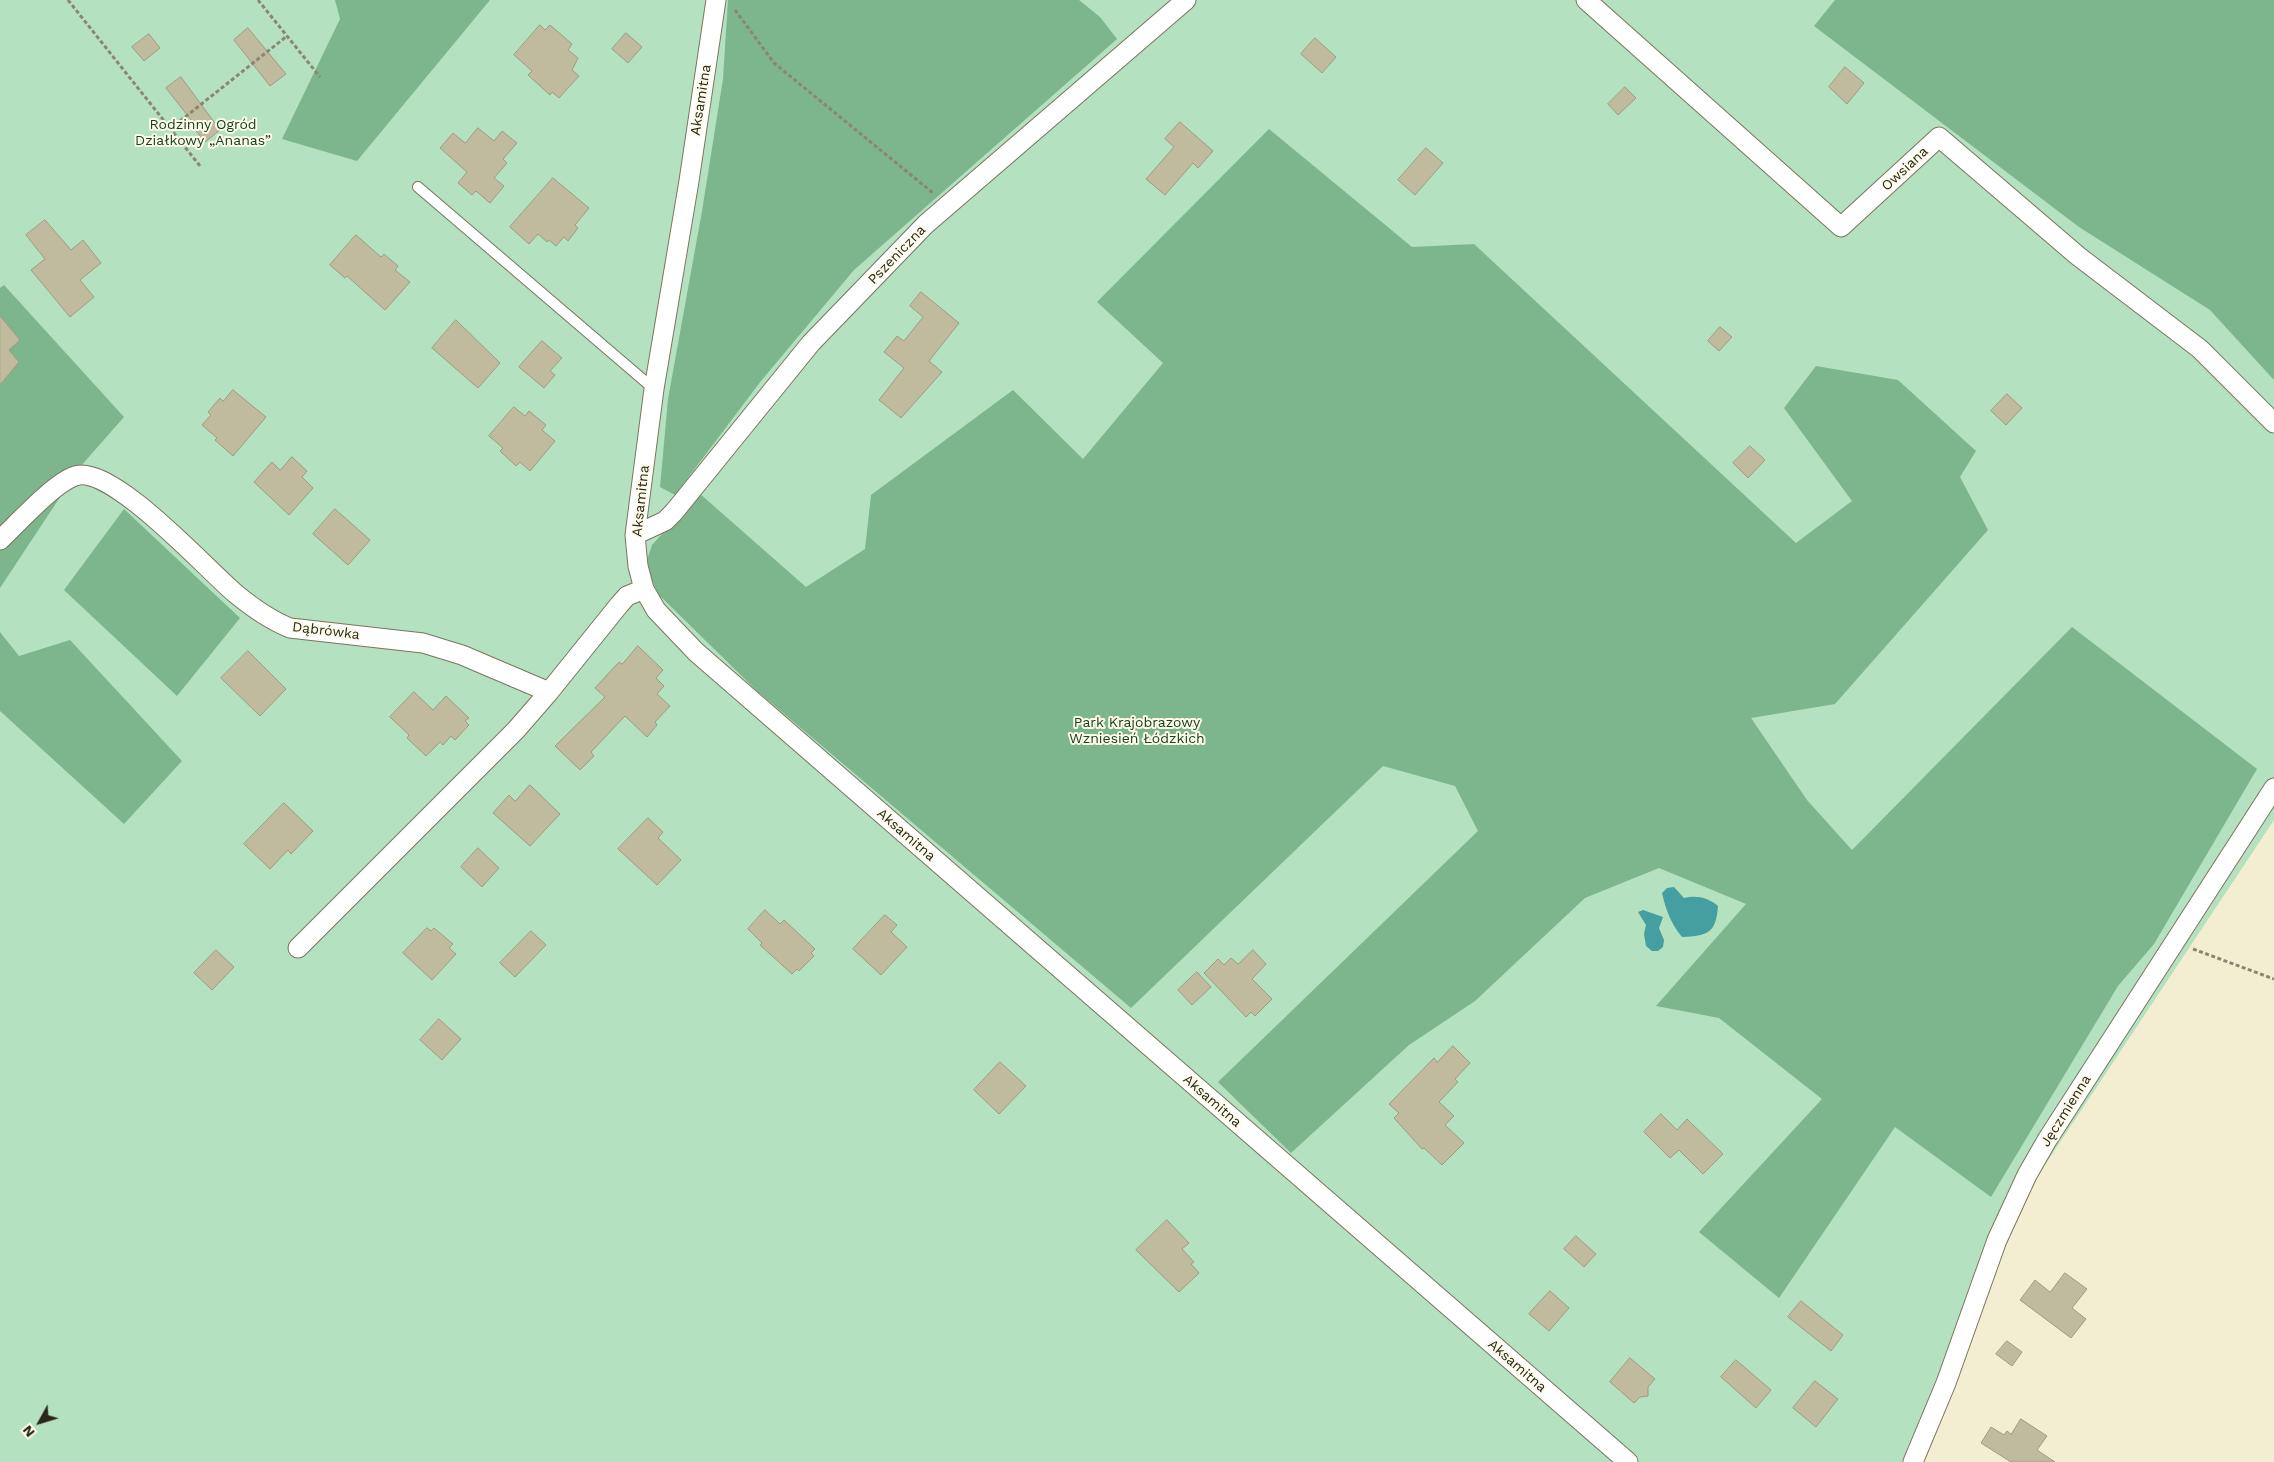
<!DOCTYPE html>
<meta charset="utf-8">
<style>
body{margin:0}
#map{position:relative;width:2274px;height:1462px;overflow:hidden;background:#f3eed1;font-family:"Work Sans",sans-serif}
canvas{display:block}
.north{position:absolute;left:15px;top:1397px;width:50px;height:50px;-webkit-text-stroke:4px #fefbe9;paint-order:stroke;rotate:231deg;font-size:14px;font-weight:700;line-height:20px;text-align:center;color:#29271c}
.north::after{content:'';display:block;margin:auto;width:18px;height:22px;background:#29271c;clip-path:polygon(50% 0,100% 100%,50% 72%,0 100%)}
</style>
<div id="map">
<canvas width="2274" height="1462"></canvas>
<div class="north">N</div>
</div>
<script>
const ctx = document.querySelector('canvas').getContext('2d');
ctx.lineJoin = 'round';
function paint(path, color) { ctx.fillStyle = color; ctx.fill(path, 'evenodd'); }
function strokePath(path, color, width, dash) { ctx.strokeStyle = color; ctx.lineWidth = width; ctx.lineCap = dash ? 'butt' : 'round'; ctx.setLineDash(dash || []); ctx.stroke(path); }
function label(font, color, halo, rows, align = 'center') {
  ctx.font = font + ' "Work Sans",sans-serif'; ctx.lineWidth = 4; ctx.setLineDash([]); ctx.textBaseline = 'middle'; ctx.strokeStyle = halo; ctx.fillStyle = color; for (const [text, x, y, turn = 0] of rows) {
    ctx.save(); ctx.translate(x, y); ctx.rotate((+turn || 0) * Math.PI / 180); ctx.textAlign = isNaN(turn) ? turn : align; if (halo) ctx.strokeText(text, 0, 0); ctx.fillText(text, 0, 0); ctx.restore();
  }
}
paint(new Path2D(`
 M0,0h2274v820l-245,369 -113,273h-1916z`), '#b4e1bf');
paint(new Path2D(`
 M335,0h155l-133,161 -75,-22 58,-120z
 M728,0h351l21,17 17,22 -263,231 -93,111 -86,114 -15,-8 8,-88 34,-188 21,-132z
 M1835,0h439v380l-64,-70 -131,-83 -265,-201z
 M1269,129l143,118 62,-3 322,299 56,-42 -68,-93 32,-42 82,14 78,71 -16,26 28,53 -153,174 -84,14 56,82 45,50 220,-223 185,142 -103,175 -36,42 -127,211 -96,-70 -116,171 -80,-66 123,-133 -103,-81 -63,-12 90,-102 -87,-36 -74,30 -110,103 -66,44 -118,108 -73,-71 260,-251 -23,-45 -72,-20 -252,242 -375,-318 -97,-95 -14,-29 7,-21 47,-52 107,94 59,-38 6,-54 142,-105 70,69 80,-96 -66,-61z
 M4,285l120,132 -44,50 -80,121v-300z
 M124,509l116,109 -63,78 -113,-106z
 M0,632l19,24 51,-16 112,121 -58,63 -124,-113z`), '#7db68d');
paint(new Path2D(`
 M1674,887l10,11c12,-3 25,0 34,8 -2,27 -10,30 -36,31 -11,-13 -16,-27 -20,-44l5,-5z
 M1643,910l20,7 -4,11 5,12 -1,7 -5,4h-6l-6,-5 -2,-12 2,-9 -8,-13z`), '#459fa1');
const building = new Path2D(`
 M540,25l5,5 5,-5 22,19 -4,6 10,8 -6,12 7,6 -20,22 -7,-6 -2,3 -22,-20 4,-4 -18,-16z
 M248,28l38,46 -16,12 -36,-46z
 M626,33l16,14 -14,16 -16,-14z
 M149,34l11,14 -16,13 -12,-14z
 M1315,38l21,19 -14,16 -21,-19z
 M1845,67l19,16 -17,21 -18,-17z
 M181,77l39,53 -15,12 -12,-15 2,-2 -29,-37z
 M1625,87l11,11 -18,17 -10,-11z
 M1180,122l33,29 -15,17 -5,-5 -28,32 -19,-16 28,-32 -9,-8z
 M478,128l16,13 8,-10 15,12 -14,16 4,4 -13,15 10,8 -14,17 -14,-12 -4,4 -14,-12 9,-11 -27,-24 13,-15 12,10z
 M1426,148l17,15 -28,32 -17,-15z
 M553,178l36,30 -14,17 3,3 -10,13 -4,-4 -8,9 -7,-6 -2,2 -9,-8 -9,10 -19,-17z
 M45,220l26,30 12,-10 18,23 -21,17 14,17 -24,20 -39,-47 14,-11 -19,-24z
 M356,235l25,22 3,-3 14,12 -3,4 15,12 -25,28 -38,-34 -2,2 -15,-13z
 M921,292l38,31 -30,38 13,11 -41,46 -22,-18 25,-32 -20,-16 13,-16 7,5 19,-24 -13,-11z
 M0,316l20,24 -11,10 10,12 -19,23z
 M456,320l44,43 -22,25 -46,-40z
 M1720,327l12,10 -13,14 -11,-10z
 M542,341l20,17 -12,13 5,4 -11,13 -25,-21z
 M233,390l33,27 -33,39 -18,-16 2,-2 -15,-13 9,-10 -3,-3 12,-14 3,3z
 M2007,394l15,14 -16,17 -15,-14z
 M514,407l11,9 4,-5 17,14 -4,5 13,11 -25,30 -10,-9 -4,4 -16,-15 3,-3 -14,-12z
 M1750,446l15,14 -17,18 -15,-15z
 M292,457l15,14 -5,6 11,11 -24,27 -35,-33 18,-20 8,8z
 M335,509l35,31 -22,25 -35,-31z
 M638,646l25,24 -7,8 8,8 -7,8 13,12 -15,16 2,3 -10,12 -22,-21 -34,36 3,4 -14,14 -25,-24 50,-49 -10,-9 24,-26 3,2z
 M248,651l38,38 -26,27 -39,-38z
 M414,692l19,18 13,-14 23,22 -4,3 4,4 -14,15 -4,-4 -8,9 -3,-3 -14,14 -19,-18 2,-3 -19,-18z
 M530,785l30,29 -30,32 -37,-33 16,-18 6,6z
 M284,803l29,28 -22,23 -3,-4 -18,19 -26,-25z
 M648,818l15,14 -5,6 23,22 -24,25 -39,-36z
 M478,848l21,20 -17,19 -21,-20z
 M765,910l15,14 4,-4 31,29 -4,4 3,3 -15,15 -2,-2 -5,5 -32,-29 2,-2 -14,-14z
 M885,915l12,10 -6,7 16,15 -26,28 -28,-26z
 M427,928l4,3 3,-3 19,16 -4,4 7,6 -24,26 -29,-27z
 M531,931l15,14 -31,32 -15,-14z
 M216,950l18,17 -22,23 -18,-17z
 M1253,950l13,14 -14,15 20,20 -17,17 -4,-4 -5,5 -42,-44 14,-14 6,6 7,-7 7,6z
 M1197,972l14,15 -19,18 -14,-15z
 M439,1019l22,20 -19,21 -22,-20z
 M1453,1046l17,17 -15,16 3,3 -19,20 15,14 -9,9 19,18 -22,22 -18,-17 -2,1 -28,-31 5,-5 -10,-9 45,-46 3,4z
 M1000,1062l26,24 -27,28 -25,-24z
 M1661,1114l16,16 10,-11 36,35 -20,20 -24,-24 -9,8 -26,-26z
 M1167,1220l22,23 -7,6 12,13 -3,2 8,9 -20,19 -43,-42z
 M1576,1236l20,18 -12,13 -20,-18z
 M2065,1273l22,16 -15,19 14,11 -15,19 -51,-38 15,-20 15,12z
 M1550,1291l19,17 -20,23 -20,-17z
 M1801,1301l42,34 -12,16 -43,-34z
 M2007,1341l15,11 -10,14 -16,-12z
 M1630,1358l25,21 -7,8v9l-8,1 -6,6 -24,-21z
 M1736,1360l35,30 -15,18 -35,-31z
 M1815,1381l23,18 -22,28 -23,-19z
 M2021,1419l26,17 -10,14 18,12h-44l-30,-19 10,-16 13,8 3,-4 4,3z`);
paint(building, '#c0ba9f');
strokePath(building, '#a09b80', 1);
const service = new Path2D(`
 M418,187l236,202`);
const minor = new Path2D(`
 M716,0l-27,181 -35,208 -19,146 3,31 6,23 12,21 40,42 932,810
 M1586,0l255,227 98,-90 139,119 122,93 74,74
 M635,535l30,-14 9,-9 137,-169 115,-119 260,-224
 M0,540c18,-17 54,-57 75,-64 36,-13 132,94 161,118 17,14 34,26 54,34l133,15 39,12 87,37 70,-87 8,-9 17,-7
 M298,948l218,-218 33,-38
 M1913,1462l33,-79 51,-143 30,-65 20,-35 227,-352`);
strokePath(service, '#7a755b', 12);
strokePath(minor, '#7a755b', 21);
strokePath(new Path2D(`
 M68,0l132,166
 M258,0l62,77
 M735,10l39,53 159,130
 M170,129l117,-93
 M2193,949l81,30`), '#8a8673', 3, [4, 2.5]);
strokePath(service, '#fff', 10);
strokePath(minor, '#fff', 19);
label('14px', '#29271c', '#fefbe9', [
 ["Aksamitna",701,100,-81],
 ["Owsiana",1905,169,-43],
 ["Pszeniczna",897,255,-46],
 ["Aksamitna",641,501,-84],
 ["Dąbrówka",326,631,7],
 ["Aksamitna",906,835,41],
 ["Aksamitna",1212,1101,41],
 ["Jęczmienna",2066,1111,-58],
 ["Aksamitna",1517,1366,41]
]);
label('14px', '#144024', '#fefbe9', [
 ["Rodzinny Ogród",203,125],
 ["Działkowy „Ananas”",203,141],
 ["Park Krajobrazowy",1137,723],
 ["Wzniesień Łódzkich",1137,739]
]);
</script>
